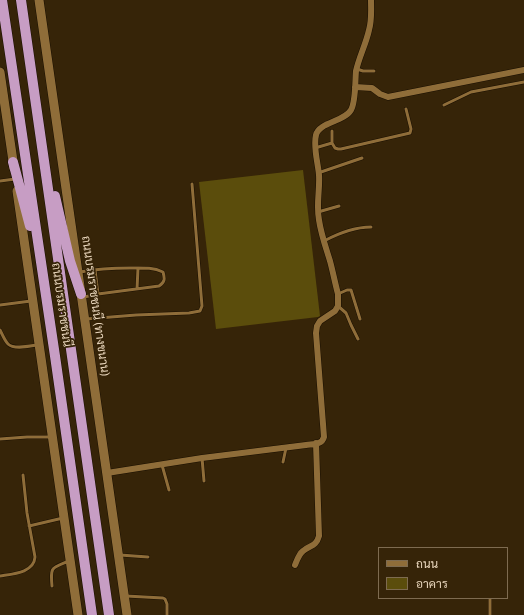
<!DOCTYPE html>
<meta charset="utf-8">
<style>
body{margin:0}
#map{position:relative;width:524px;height:615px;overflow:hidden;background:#362408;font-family:"Archivo Narrow",Sarabun,sans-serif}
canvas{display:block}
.legend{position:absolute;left:378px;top:547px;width:130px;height:52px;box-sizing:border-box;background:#362408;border:1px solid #7e6b50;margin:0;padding:5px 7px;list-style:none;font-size:12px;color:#e9d6bc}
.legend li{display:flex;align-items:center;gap:8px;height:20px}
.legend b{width:20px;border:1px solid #7e6b50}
</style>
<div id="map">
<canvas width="524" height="615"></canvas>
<ul class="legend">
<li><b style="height:5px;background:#8f6d39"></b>ถนน</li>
<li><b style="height:11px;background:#5b4d0c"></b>อาคาร</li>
</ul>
</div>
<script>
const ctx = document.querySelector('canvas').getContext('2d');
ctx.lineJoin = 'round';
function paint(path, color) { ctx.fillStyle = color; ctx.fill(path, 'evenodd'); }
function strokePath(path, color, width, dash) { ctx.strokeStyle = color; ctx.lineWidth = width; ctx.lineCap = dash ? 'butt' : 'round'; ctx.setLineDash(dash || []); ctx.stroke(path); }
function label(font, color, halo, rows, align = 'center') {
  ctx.font = font + ' "Archivo Narrow",Sarabun,sans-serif'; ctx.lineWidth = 3.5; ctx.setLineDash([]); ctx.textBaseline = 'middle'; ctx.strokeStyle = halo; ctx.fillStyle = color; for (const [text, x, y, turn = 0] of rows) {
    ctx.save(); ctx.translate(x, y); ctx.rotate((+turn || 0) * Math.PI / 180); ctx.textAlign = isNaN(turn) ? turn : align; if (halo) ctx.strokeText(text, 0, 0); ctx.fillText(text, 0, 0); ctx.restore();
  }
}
paint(new Path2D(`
 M303,170l17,146 -2,1 -102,12 -17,-147z`), '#5b4d0c');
const service = new Path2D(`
 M357,69l6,2h11
 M444,105l27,-13 53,-10
 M332,143l3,5 3,1h3l69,-16 1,-4 -5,-20
 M315,148l17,-5v-12
 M318,173l44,-15
 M0,181l15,-2
 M318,212l21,-6
 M324,241c15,-8 30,-14 47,-14
 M95,270l3,24
 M80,272c16,-3 33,-4 50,-4 12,0 22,-1 33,4 2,7 2,10 -4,14l-61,8 -14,3
 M137,289l1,-21
 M338,294l9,-4h4l9,29
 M0,305l31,-4
 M338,306l8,7 5,12 7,14
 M86,319l50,-4 53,-2 11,-2 2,-5 -10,-122
 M0,330c2,4 5,11 8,14 6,6 22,2 29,1
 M0,439l27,-2h24
 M202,458l2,23
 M283,462l3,-14
 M162,465l7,25
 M29,526l34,-8
 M120,555l28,2
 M0,576c12,-2 34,-3 35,-19l-8,-44 -4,-38
 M52,586c-2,-20 0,-18 17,-25
 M126,596l37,2 2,1 2,5v11
 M490,615v-17`);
const minor = new Path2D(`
 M355,87l17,1 8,6 8,3 136,-27
 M107,473l95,-15 104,-13c7,-1 16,0 18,-8l-8,-104 1,-7 3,-5 15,-10 3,-5v-12c-3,-11 -5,-22 -8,-33 -4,-13 -9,-27 -11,-41 -3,-15 1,-30 0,-45 -1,-12 -6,-28 -3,-40 3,-13 28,-13 35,-25 5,-9 4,-29 5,-39 3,-14 10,-27 13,-41 3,-10 2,-20 2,-30
 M295,565c2,-5 4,-11 8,-14 7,-6 13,-4 16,-15l-3,-93`);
const secondary = new Path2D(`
 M39,0l88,615
 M0,72l14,96
 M17,191l61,424`);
const trunk = new Path2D(`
 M2,0l53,356 37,259
 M21,0c28,205 60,410 88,615
 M13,162l7,26 10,38
 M55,196l15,65 11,33`);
strokePath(service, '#190f02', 4);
strokePath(minor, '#190f02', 7);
strokePath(secondary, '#190f02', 10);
strokePath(trunk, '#190f02', 11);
strokePath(service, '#8f6d39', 3);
strokePath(minor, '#8f6d39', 6);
strokePath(secondary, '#8f6d39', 9);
strokePath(trunk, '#c79dc4', 10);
label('12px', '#e9d6bc', '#362408', [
 ["ถนนบรมราชชนนี",61,305,82],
 ["ถนนบรมราชชนนี (ทางขนาน)",95,306,82]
]);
</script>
